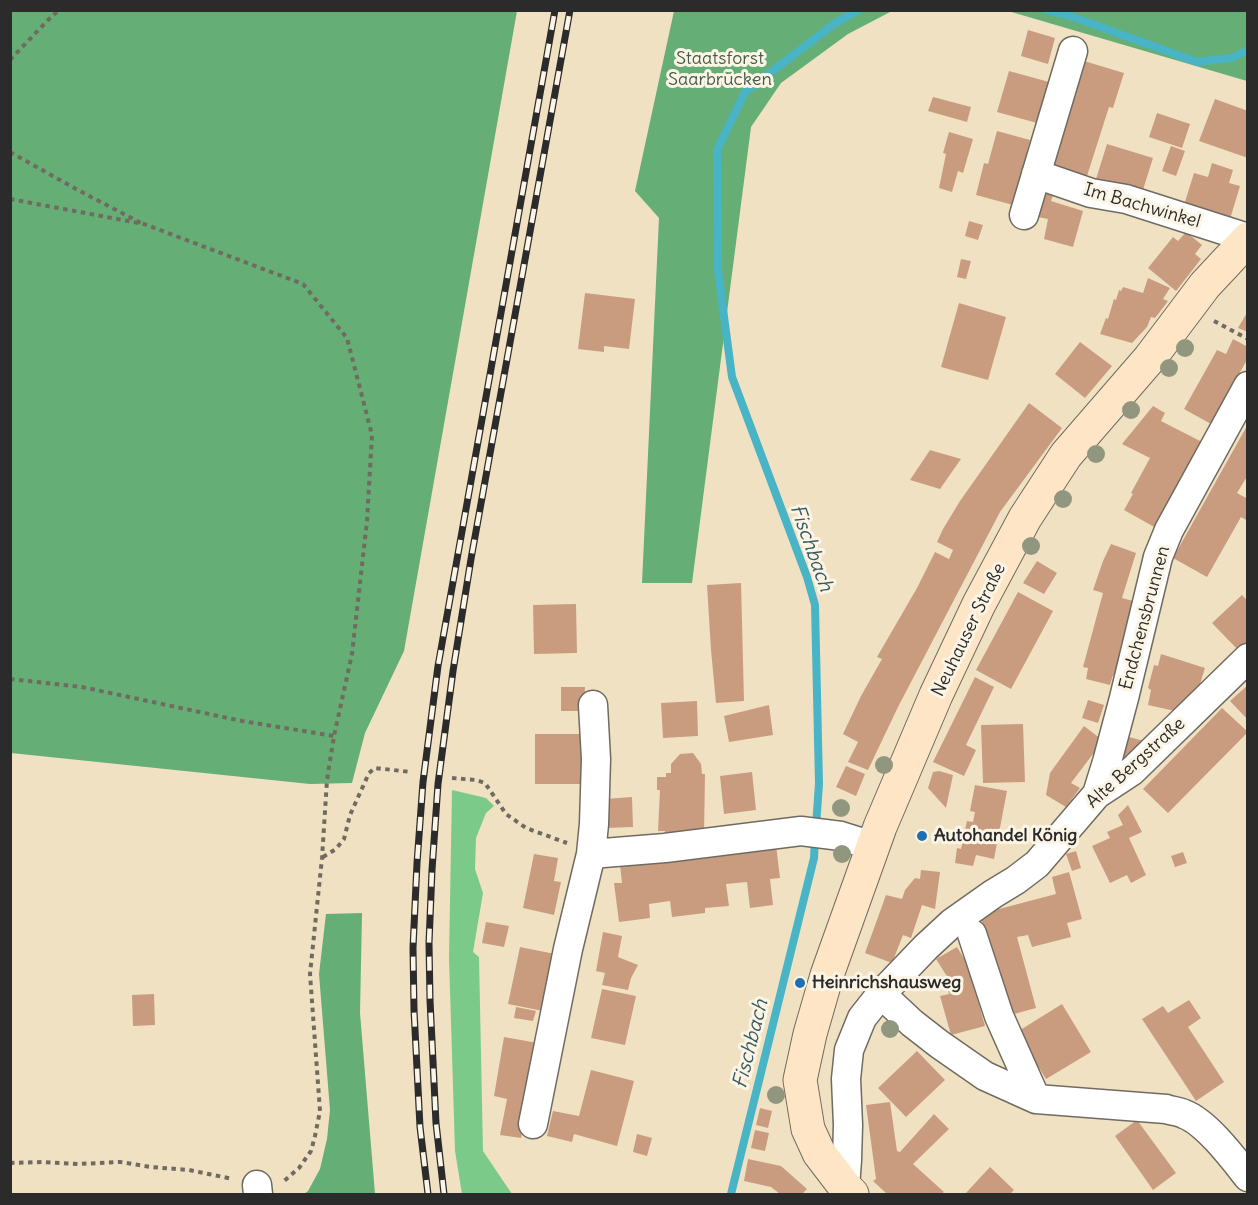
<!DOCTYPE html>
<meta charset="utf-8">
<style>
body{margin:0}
#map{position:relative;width:1258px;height:1205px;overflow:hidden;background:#f0e1c3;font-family:Delius,sans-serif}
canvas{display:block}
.frame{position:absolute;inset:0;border:12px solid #2b2b2b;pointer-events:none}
</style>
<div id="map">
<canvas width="1258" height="1205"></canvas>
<div class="frame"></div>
</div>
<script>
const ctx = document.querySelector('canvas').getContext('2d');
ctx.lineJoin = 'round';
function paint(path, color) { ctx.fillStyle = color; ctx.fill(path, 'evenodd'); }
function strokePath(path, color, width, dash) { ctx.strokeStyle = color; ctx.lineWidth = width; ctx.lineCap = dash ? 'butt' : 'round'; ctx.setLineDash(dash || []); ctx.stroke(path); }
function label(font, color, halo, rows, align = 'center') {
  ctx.font = font + ' Delius,sans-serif'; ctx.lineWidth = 6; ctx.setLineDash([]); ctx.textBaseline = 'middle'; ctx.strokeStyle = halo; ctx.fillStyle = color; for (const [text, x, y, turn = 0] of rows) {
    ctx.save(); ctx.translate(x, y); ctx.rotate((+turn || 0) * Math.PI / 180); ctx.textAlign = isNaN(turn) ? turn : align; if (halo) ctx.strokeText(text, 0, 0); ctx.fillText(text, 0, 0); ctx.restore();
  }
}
paint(new Path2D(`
 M452,790l34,8 8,8 -8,7 -10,25 -1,31 8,24 -10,59 6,5 4,194 29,43h-50l-7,-43 -6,-193z`), '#7cca8a');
paint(new Path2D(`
 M10,11h507l-113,640 -39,82 -13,50 -42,1 -299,-31z
 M674,11h218l-44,23 -67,49 -30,44 -59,456h-50l17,-365 -24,-27z
 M1008,11h239v70z
 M362,913l-2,100 15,181h-71l4,-3 12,-22 7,-30 3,-29 -11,-136 7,-60z`), '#65ae76');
strokePath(new Path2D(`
 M1047,10l26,7 124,45 34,-4 17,-8
 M816,826l3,-42 -4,-179 -8,-28 -75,-200 -14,-106 -1,-121 28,-58 89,-68 24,-14
 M731,1194l83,-336 1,-20`), '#49b4c6', 8);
paint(new Path2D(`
 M1028,30l27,8 -7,26 -27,-8z
 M1084,61l40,12 -11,35 -4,-1 -22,69 -36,-11z
 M1009,71l40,11 -12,41 -40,-11z
 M933,97l38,10 -4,15 -39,-11z
 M1215,99l33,12v47l-49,-17z
 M1157,113l33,11 -8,24 -33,-11z
 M997,131l33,9 -17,65 -37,-10 8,-32 4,1z
 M949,132l24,7 -10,34 -5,-2 -6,21 -13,-4 7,-34 -3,-1z
 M1107,144l46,14 -11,35 -46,-14z
 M1171,146l14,5 -9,25 -14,-5z
 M1212,163l21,7 -4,13 11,3 -10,33 -46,-14 10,-32 14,4z
 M1039,189l15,3 -3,9 32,10 -10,36 -29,-8 4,-20 -15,-3z
 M969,221l14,4 -5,15 -13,-4z
 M1186,232l16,13 -7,9 6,5 -25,32 -28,-23 25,-31 5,4z
 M961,259l10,2 -5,18 -9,-2z
 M1148,278l22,10 -7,11 5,2 -9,12 -4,5 -4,-1 -4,10 -15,16 -32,-9 6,-16 2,1 6,-20 2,1 3,-10 2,1 2,-4 20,6z
 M585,293l50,6 -6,50 -25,-3v6l-26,-3z
 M959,303l47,14 -18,63 -47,-13z
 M1248,311v21l-10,-4z
 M1233,339l15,8v11l-37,66 -27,-15 33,-59 9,4z
 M1080,342l32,24 -27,32 -30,-24z
 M1029,403l33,25 -62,84 -102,195 -30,63 -20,-8 10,-20 -15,-8 18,-38 21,-37 -5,-2 40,-69 18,-36 14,7 4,-9 -16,-8 6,-13 17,-28z
 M1153,406l12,7 -4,8 43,22 -48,85 -32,-18 9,-16 -2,-1 19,-35 -28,-14z
 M1248,424v51l-11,18 11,6v18l-2,3 -5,-3 -34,60 -34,-19z
 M930,450l31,9 -21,30 -30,-9z
 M1111,544l25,9 -14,45 11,3 -18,75 -2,-1 -3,10 -24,-6 2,-11 -5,-1 20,-74 -10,-3 10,-29z
 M1037,561l20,12 -13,21 -21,-11z
 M741,583l3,118 -28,2 -5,-53 -4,-65z
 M1018,592l35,19 -42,78 -35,-19z
 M1242,595l6,6v42l-9,8 -27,-28z
 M576,604l1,49 -43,1 -1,-49z
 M1161,654l44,14 -5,16 -25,27 -27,-6 3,-15 -3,-2 6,-23 4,1z
 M975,677l19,10 -28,58 10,5 -12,26 -31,-14z
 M1248,685v35l-18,-19z
 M561,687h24l-1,24h-23z
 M1088,700l16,5 -6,18 -16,-5z
 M697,701l1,35 -35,2 -2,-35z
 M769,705l4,30 -44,7 -5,-26z
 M1222,708l26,24 -80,81 -25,-24z
 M1023,724l2,58 -42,1 -2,-58z
 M1084,726l17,13 -5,5 3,2 -28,37 9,5 -14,19 -20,-12 4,-22z
 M535,734h46v50h-46z
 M1129,737l19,5 -19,17 -7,-3 3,-13 2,1z
 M693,753l8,11 1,10h3l-1,62 -39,4v-9h-7l2,-41h-3v-13h9v-4h5v-9l9,-10z
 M846,766l19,8 -9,22 -20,-9z
 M939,771l14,4 -7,33 -18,-20 5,-16z
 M752,772l4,38 -32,4 -4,-38z
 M975,785l32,6 -13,68 -18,-4 -3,11 -18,-3 2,-15 4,1 6,-28 6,1 2,-10 -5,-1z
 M632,797l1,30 -27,1 -1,-29z
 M1128,805l14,27 -13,6 17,37 -15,8 -4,-8 -17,8 -18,-37 18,-8 -3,-6 16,-7 -5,-10z
 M776,845l4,33 -10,1 3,26 -23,3 -3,-26 -21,2 3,22 -24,2v5l-33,4 -2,-16 -21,3 1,14 -31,4 -5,-39h8l-2,-18z
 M1076,851l5,17 -9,3 -6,-17z
 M1183,852l4,11 -12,4 -4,-11z
 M534,854l24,4 -4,23 7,1 -7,33 -31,-7z
 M921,870l19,2 -5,37 -13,-4 -11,33 -8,-3 -11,28 -27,-10 21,-58 16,4 3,-9 10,-12 5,1z
 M1069,872l13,47 -15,4 4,14 -39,10 -4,-12 -11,2 19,71 -29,8 -27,-102 76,-20 -4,-17z
 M486,922l23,4 -5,21 -22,-4z
 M603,932l19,4 -4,21 20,8 -7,13 -3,12 -26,-5 3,-12 -9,-2z
 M520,947l35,7 -12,57 -35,-7z
 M957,947l11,18 17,61 -34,9 -11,-39 9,-2 -4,-14 3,-2 -12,-19z
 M602,989l34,7 -11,49 -34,-7z
 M154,994l1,31 -22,1 -1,-31z
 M1189,1000l12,18 -13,9 36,55 -28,19 -54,-82 21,-13 5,7z
 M1062,1004l29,48 -45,27 -29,-47z
 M516,1007l20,4 -3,10 -19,-3z
 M504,1037l34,6 -17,95 -21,-3 7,-36 -13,-3z
 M917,1051l28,29 -39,37 -28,-29z
 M591,1070l43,11 -17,65 -43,-12 -2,8 -25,-6 6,-25 26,5z
 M890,1102l7,49 3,1 34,-38 15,15 -36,35 31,28 -3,2h-54l-14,-13 3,-2 -10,-74z
 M760,1108l12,3 -4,17 -12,-3z
 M1137,1120l39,53 -23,17 -38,-54z
 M755,1130l14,3 -4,18 -14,-3z
 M637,1134l15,4 -5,18 -14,-4z
 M748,1159l33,7 26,23 -5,5h-22l-9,-7 -27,-6z
 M990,1167l24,23 -4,4h-45z`), '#ca9c7f');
const minor = new Path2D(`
 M1036,174l55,19 35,6 122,39
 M1024,215l49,-164
 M1097,794l10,-32 17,-64 34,-141 11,-27 79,-144
 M591,854l74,-6 136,-17 40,5 32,10
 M972,934l27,82 37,83
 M881,994l31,29 27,21 46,32 51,23 130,10c5,2 12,2 18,5 22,8 49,44 64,63
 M533,1124l35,-175 23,-95 3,-30 2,-65 -3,-54
 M257,1185l1,9
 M845,1187l2,-27 1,-35 -2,-46 3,-29 13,-32 19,-24 45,-47 26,-24 41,-29 23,-14 21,-16 60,-70 35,-23 116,-113`);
const secondary = new Path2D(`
 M852,1194l-7,-7 -26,-34 -11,-24 -8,-49 10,-46 17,-59 53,-148 56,-132 43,-91 46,-86 41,-63 84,-97 55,-73 43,-46`);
strokePath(minor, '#706b60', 31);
strokePath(secondary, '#706b60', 35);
strokePath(new Path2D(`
 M10,60l39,-41 10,-9
 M10,152l66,37 65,34
 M10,199l134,25 159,60 44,54 25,97 -5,86 -15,133 -18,82 -7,44 -5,78 -12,116 10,137 -5,25 -4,15 -12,17 -15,13
 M1214,321l34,18
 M10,679l72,8 160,34 92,15
 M452,778l24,2 9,3 21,31 20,14 41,15
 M323,857l13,-8 8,-10 6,-24 19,-42 6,-5 36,4
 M10,1163l33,-1 35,2 42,-2 31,5 38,3 44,9`), '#706b60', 4, [4.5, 4.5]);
strokePath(minor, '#fff', 28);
strokePath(secondary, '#fee5c5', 33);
const rail = new Path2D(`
 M428,1194l-8,-67 -6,-117 -1,-62 4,-85 6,-81 15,-116 117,-656
 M444,1194l-8,-71 -6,-123 -1,-57 3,-73 6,-86 15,-113 18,-112 99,-549`);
strokePath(rail, '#2b2b2b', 7);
strokePath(rail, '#fcf5e5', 4.5, [14]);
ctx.fillStyle = '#91977f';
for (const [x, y] of [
 [1185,348],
 [1169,368],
 [1131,410],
 [1096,454],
 [1063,499],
 [1031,546],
 [884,765],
 [841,808],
 [842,854],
 [890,1029],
 [776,1095]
]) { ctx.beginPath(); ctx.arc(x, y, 9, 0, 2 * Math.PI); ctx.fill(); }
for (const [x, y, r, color] of [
 [922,836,6,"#1f6fb2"],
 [800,983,6,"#1f6fb2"]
]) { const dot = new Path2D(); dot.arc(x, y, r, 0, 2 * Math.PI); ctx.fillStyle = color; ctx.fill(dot); strokePath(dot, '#fcf5e5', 2); }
label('18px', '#435b48', '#fcf5e5', [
 ["Staatsforst",720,59],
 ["Saarbrücken",720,80]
]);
label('18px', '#2b2b2b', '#fcf5e5', [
 ["Im Bachwinkel",1142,206,16],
 ["Endchensbrunnen",1145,618,-75],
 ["Neuhauser Straße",969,630,-64],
 ["Alte Bergstraße",1136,763,-42]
]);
label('bold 18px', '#2b2b2b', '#fcf5e5', [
 ["Autohandel König",934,836],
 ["Heinrichshausweg",812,983]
], 'left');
label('italic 20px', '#365b61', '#fcf5e5', [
 ["Fischbach",811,548,70],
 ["Fischbach",751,1044,-76]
]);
</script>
